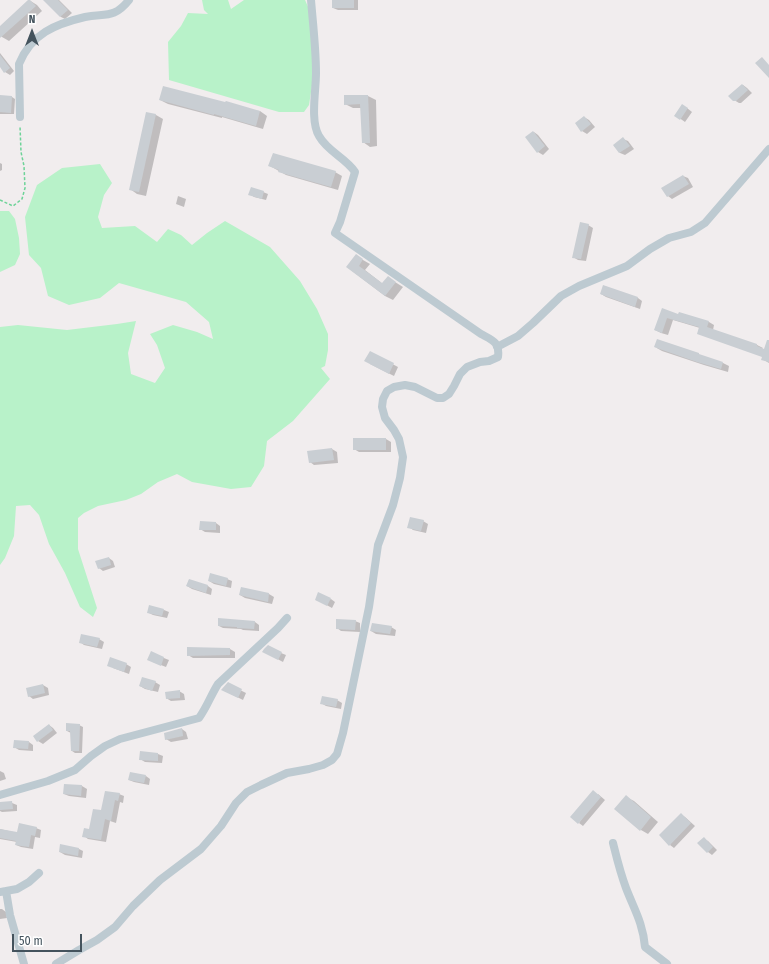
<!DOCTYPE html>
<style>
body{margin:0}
#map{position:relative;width:769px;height:964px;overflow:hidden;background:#f1edee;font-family:"Fira Sans Condensed",sans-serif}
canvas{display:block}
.north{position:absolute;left:12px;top:12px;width:40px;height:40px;-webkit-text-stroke:3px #fff;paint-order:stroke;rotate:0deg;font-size:11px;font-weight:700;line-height:16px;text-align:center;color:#44535d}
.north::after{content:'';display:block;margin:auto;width:14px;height:18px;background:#44535d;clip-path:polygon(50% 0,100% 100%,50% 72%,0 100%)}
.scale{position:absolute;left:12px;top:934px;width:70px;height:18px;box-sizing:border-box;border:2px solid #44535d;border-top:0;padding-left:5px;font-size:12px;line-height:14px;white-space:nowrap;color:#44535d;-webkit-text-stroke:3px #fff;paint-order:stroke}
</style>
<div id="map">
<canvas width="769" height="964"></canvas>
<div class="north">N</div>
<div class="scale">50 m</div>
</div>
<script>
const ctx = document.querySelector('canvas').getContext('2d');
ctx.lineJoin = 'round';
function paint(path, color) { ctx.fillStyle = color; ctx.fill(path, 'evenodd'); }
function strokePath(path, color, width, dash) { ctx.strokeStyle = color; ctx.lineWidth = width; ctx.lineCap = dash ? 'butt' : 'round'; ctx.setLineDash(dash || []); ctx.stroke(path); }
paint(new Path2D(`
 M202,0h26l3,9 13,-9h61l4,9 3,39 1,31 -4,26 -5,7h-25l-110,-32 -1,-38 13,-16 7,-13 20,1 -4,-4z
 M100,164l12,19 -8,12 -6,22 4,11 33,-2 22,16 11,-13 13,6 11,10 15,-12 18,-12 45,26 30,34 17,28 11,25v16l-3,16 -4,2 9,11 -37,42 -26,20 -3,25 -13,21 -20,2 -39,-7 -15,-8 -19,8 -17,12 -15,6 -28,6 -14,7 -6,5v31l19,59 -4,9 -13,-10 -15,-34 -16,-29 -10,-29 -9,-10 -14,1 -2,30 -9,22 -5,7v-238l18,-2 49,5 50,-6 19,-3 -8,32 3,21 24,9 10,-15 -8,-23 -7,-11 23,-9 24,7 16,7 -4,-17 -23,-20 -67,-19 -19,15 -31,7 -21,-9 -7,-28 -12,-13 -4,-38 12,-32 25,-17z
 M0,211h9l6,8 4,19 1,16 -5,11 -15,7z`), '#b8f2c9');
paint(new Path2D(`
 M29,0l8,5 5,6 -33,30 -7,-4 -2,-2v-8z
 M48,0h11l13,13 -7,6 -4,-2 -15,-15z
 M333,0h25v10h-20l-5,-2z
 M0,53l14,18 -4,4 -5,-3 -5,-7z
 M743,85l4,3 5,5 -11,10h-2l-5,-3z
 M0,96l12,1 3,2 -1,15h-14z
 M345,96h23l8,4 1,46 -7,1 -7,-5 -1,-34h-9l-8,-4z
 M160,100l100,11 7,5 -4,13 -41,-12v1l-54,-14z
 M687,108l5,4 -7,10 -10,-7z
 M147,113l9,2 7,4 -17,77 -9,-2 -7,-5z
 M584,117l5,3 6,7 -8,7 -5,-3z
 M534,132l4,3 11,14 -6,6 -5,-3z
 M623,139l5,2 6,8 -9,6 -5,-2 -6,-7z
 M0,163l2,1v6l-2,1z
 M270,166l65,6 7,4 -4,14 -52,-15z
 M683,176l5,2 5,9 -21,12 -4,-3z
 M263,192l5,2 -2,6 -12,-3 -4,-3z
 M178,196l8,3 -2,8 -8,-3z
 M588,225l5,3 -7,33 -8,-1 -5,-3z
 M356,256l14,8 -5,6 18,14 12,-2 8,5 -10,13 -8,-4 -38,-29z
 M604,286l34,12 4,3 -2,8 -34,-12 -5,-3z
 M663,310l16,5v-2l30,9 5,3 -1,5 44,15 6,3 -1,1 7,2v12l-7,-4 5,-2 -67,-29 -27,-8 -5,15 -7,-2 -6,-3z
 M655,347l68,16 6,3 -1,6 -24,-7 -42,-14z
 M370,352l28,15 -4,9 -24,-12z
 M386,439l5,3v10h-32l-5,-3z
 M332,449l5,3 1,11 -24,2 -4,-3z
 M423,521l5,3 -2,9 -13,-3 -4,-3z
 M216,523l4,3v7l-15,-1 -5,-3z
 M109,558l4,3 2,6 -12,4 -4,-3z
 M227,579l5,2 -1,7 -17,-4 -5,-3z
 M189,580l19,6 4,3 -1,6 -19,-6 -5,-3z
 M241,588l28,6 5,3 -2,7 -27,-6 -5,-3z
 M331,599l4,3 -3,6 -11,-6z
 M164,610l5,2 -2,6 -14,-3 -4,-2z
 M355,621l5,2v9l-19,-1 -4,-3z
 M255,622l4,3v6l-16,-1 -2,-1 -18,-1 -4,-2z
 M391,627l5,3 -1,6 -19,-2 -5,-3z
 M99,639l5,3 -2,7 -18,-4 -4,-3z
 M188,648l42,1 5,3v6h-42l-5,-3z
 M151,653l18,7 -3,7 -13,-5z
 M281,653l5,2 -3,7 -15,-8z
 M126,664l5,3 -2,7 -16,-6z
 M155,682l5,3 -2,7 -13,-3 -5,-3z
 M228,684l18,9 -3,7 -16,-8z
 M43,685l5,3 1,7 -16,4 -4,-3z
 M179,691l5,3 1,6 -14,1 -5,-3z
 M337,700l5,3 -1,6 -15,-3 -5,-3z
 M49,725l4,3 4,5 -14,11 -5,-3z
 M79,725l4,2 -1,26h-7l-3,-2 -1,-18 -4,-2z
 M182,729l4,3 2,7 -17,3 -5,-3z
 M29,742l4,3v6l-14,-1 -5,-3z
 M140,753l18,1 5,2 -1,7 -17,-1 -5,-3z
 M0,771l4,2 2,6 -6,2z
 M146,776l4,3 -1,6 -15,-3 -5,-2z
 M65,785l17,1 5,3 -1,9 -17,-2 -5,-2z
 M119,794l5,2 -1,7 -3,-1 -4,21 -6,-2 -4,21 -18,-3 -4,-3 6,-6 12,-19z
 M598,794l7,6 -22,26 -4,-3z
 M626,797l8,4 24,21 -10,12 -7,-4z
 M0,803h12l5,2v6l-15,1 -2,-1z
 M681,815l4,2 10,9 -21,22 -4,-3z
 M36,828l5,2 -1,8 -5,-1 -2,12 -12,-2 -5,-2 1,-3 -17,-3v-10l18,4z
 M704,839l4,2 9,9 -5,5 -4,-3z
 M79,849l4,2 -1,7 -17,-3 -5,-3z
 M0,909h2l4,3 1,6 -7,1z`), '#0003');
paint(new Path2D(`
 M28,0h2l6,6 -36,32v-12z
 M43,0h15l10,10 -8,7z
 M332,0h22v8h-22z
 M0,55l10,13 -6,5 -4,-6z
 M762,57l7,8v13l-14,-15z
 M742,84l6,6 -12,11h-3l-5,-5z
 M163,86l62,16 1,-1 34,10 -4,15 -42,-12v1l-55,-15z
 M0,95l12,1 -1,17 -11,-1z
 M344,95h24l2,48h-8l-2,-39 -16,1z
 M682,104l6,4 -8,12 -6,-4z
 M146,112l10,2 -17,78 -10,-2z
 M584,116l7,8 -10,8 -6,-9z
 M533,131l12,15 -8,7 -12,-16z
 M623,137l7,9 -11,7 -6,-8z
 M273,153l63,18 -5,16 -53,-15 1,-2 -11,-4z
 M683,175l6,9 -22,13 -6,-9z
 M251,187l13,4 -2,8 -14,-4z
 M580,222l9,2 -8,35 -9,-1z
 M356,254l7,5 -4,7 23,17 6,-7 8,6 -11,14 -39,-29z
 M603,285l35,12 -3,10 -35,-13z
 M662,308l16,6 1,-2 30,9 -2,6 50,17v2l7,3 3,-9h2v22l-8,-2 1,-3 -65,-23 2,-7 -32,-9 -5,15 -8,-3z
 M657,339l42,14v1l24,8 -2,7 -24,-7 -43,-15z
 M370,351l24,12 -5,11 -25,-13z
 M353,438h33v12h-33z
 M332,448l2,12 -25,3 -2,-12z
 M410,517l14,3 -3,11 -14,-3z
 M200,521l16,1v8h-17z
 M109,557l2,8 -13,4 -3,-8z
 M210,573l18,5 -2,8 -18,-5z
 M189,579l19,6 -2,8 -20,-7z
 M241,587l28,6 -1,9 -29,-7z
 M318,592l13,6 -4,8 -12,-6z
 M149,605l15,4 -2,7 -15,-3z
 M218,618l37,3 -1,8 -17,-1v-1l-19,-1z
 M336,619l20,1 -1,10 -19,-1z
 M372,623l20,3 -2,8 -20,-3z
 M81,634l19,4 -3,9 -18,-4z
 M268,645l14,7 -4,8 -16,-8 2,-3z
 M187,647l43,1v7l-43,1z
 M151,651l13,6 -3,9 -14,-6z
 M110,657l17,6 -3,9 -17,-6z
 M142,677l14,4 -4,10 -13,-5z
 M228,682l14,7 -4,9 -17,-8z
 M43,684l2,9 -17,4 -2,-9z
 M180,690v8l-14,1 -1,-7z
 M322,696l16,3 -2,8 -16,-3z
 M66,723l14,1 -1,27h-8l-1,-20h-4z
 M49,724l4,6 -16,12 -4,-6z
 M182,728l1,8 -18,4 -1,-7z
 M14,740l15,1 -1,8 -15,-1z
 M140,751l18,2v8l-19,-1z
 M130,772l16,3 -2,8 -16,-3z
 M64,784l18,1 -1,11 -18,-2z
 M593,790l8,7 -23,27 -8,-7z
 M105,791l15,2 -2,8 -3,-1 -4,21 -6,-2 -4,21 -19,-3 2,-9 5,1 4,-20 8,1z
 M626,795l25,22 -11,14 -26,-22z
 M12,801l1,8 -13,1v-8z
 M681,813l10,10 -22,23 -10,-11z
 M19,823l18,4 -2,9 -4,-1 -2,12 -14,-2 1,-4 -16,-3v-9l17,3z
 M704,837l9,10 -6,6 -10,-10z
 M60,844l19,4 -1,8 -19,-4z`), '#c9ced3');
strokePath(new Path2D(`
 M0,200l13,6 9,-7 3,-11 -1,-22 -3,-14 -1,-26`), '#6dd398', 1.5, [3, 2]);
strokePath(new Path2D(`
 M20,117l-1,-53c12,-30 36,-40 66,-47 20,-4 29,2 44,-17
 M497,347l21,-11 15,-13 28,-27 18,-10 48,-20 23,-17 19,-11 22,-6 14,-9 64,-74
 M0,795l48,-14 27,-11 16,-14 14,-10 15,-7 79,-21c8,-11 12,-23 19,-34l60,-56 9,-10
 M613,843c4,16 7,29 13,45 8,21 17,35 19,59l22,17
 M6,891l4,24 14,49
 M0,892l17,-3 12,-7 10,-9
 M56,964l23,-14 18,-10 18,-13 18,-21 27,-26 41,-31 20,-23 15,-23 11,-11 14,-7 26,-12 22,-4 14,-4 9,-5 5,-6 6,-21 26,-126 9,-62 15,-40 7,-27 3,-21 -4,-18 -5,-9 -9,-12 -3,-11 1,-8 4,-8 7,-4 11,-2 10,2 22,11h6l6,-4 5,-8 6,-12 7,-7 13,-5 9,-1 9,-4c2,-15 -6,-17 -17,-23l-146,-101 5,-11 15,-50c-9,-14 -27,-20 -36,-36 -9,-15 -3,-45 -3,-63 0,-24 -3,-49 -5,-73`), '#bdcad1', 8);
</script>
